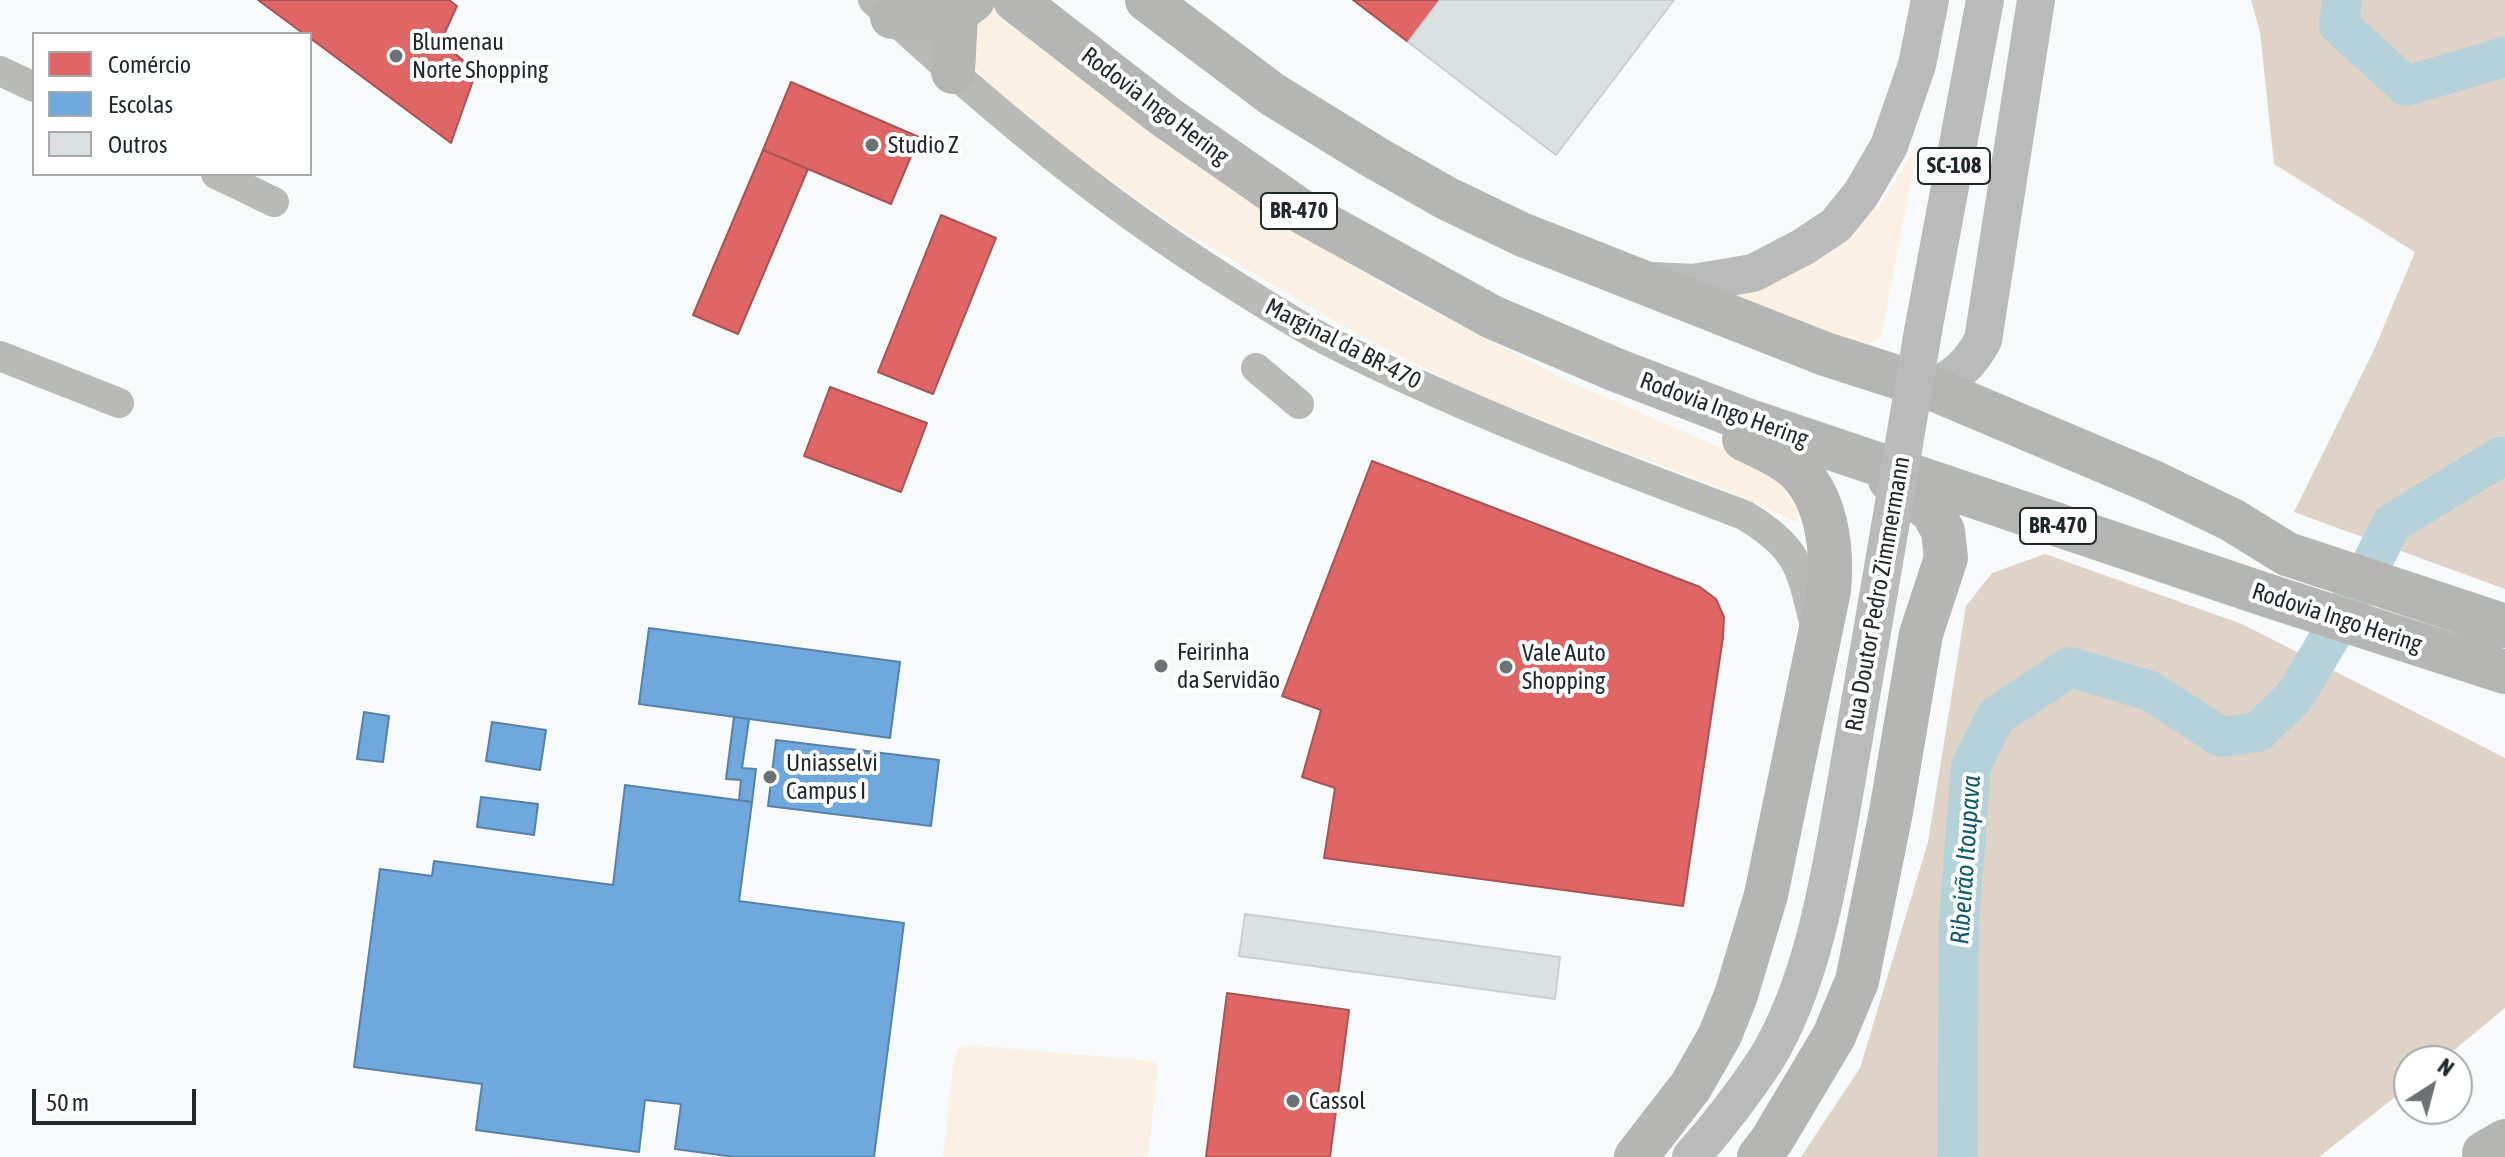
<!DOCTYPE html>
<meta charset="utf-8">
<style>
body{margin:0}
#map{position:relative;width:2505px;height:1157px;overflow:hidden;background:#f6fafb;font-family:"Asap Condensed",sans-serif}
canvas{display:block}
.legend{position:absolute;left:32px;top:32px;width:280px;height:144px;box-sizing:border-box;background:#fff;border:2px solid #a5a9ab;margin:0;padding:10px 14px;list-style:none;font-size:24px;color:#1f292c}
.legend li{display:flex;align-items:center;gap:16px;height:40px}
.legend b{width:40px;border:2px solid #a5a9ab}
.north{position:absolute;left:2393px;top:1045px;width:80px;height:80px;box-sizing:border-box;background:#fff;border:2px solid #a5a9ab;border-radius:50%;rotate:36deg;font-size:22px;font-weight:700;line-height:32px;text-align:center;color:#1f292c}
.north::after{content:'';display:block;margin:auto;width:28px;height:36px;background:#6a7274;clip-path:polygon(50% 0,100% 100%,50% 72%,0 100%)}
.scale{position:absolute;left:32px;top:1089px;width:164px;height:36px;box-sizing:border-box;border:4px solid #1f292c;border-top:0;padding-left:10px;font-size:24px;line-height:28px;white-space:nowrap;color:#1f292c;-webkit-text-stroke:6px #fff;paint-order:stroke}
</style>
<div id="map">
<canvas width="2505" height="1157"></canvas>
<ul class="legend">
<li><b style="height:22px;background:#e06666"></b>Comércio</li>
<li><b style="height:22px;background:#6fa8dc"></b>Escolas</li>
<li><b style="height:22px;background:#dbe1e3"></b>Outros</li>
</ul>
<div class="north">N</div>
<div class="scale">50 m</div>
</div>
<script>
const ctx = document.querySelector('canvas').getContext('2d');
ctx.lineJoin = 'round';
function paint(path, color) { ctx.fillStyle = color; ctx.fill(path, 'evenodd'); }
function strokePath(path, color, width, dash) { ctx.strokeStyle = color; ctx.lineWidth = width; ctx.lineCap = dash ? 'butt' : 'round'; ctx.setLineDash(dash || []); ctx.stroke(path); }
function label(font, color, halo, rows, align = 'center') {
  ctx.font = font + ' "Asap Condensed",sans-serif'; ctx.lineWidth = 8; ctx.setLineDash([]); ctx.textBaseline = 'middle'; ctx.strokeStyle = halo; ctx.fillStyle = color; for (const [text, x, y, turn = 0] of rows) {
    ctx.save(); ctx.translate(x, y); ctx.rotate((+turn || 0) * Math.PI / 180); ctx.textAlign = isNaN(turn) ? turn : align; if (halo) ctx.strokeText(text, 0, 0); ctx.fillText(text, 0, 0); ctx.restore();
  }
}
paint(new Path2D(`
 M989,3l45,38 260,189 107,65 167,86 206,90 25,44v8l-76,-34 -247,-94 -142,-74 -164,-98 -96,-69 -81,-67 -16,-17 -13,-23z
 M1918,144l-37,193 -20,11 -157,-51 128,-48 50,-47z
 M970,1045l181,16 7,4 -10,92h-205l11,-97 5,-12z`), '#faf0e3');
paint(new Path2D(`
 M2251,0h254v589l-211,-77 80,-162 41,-98 -141,-88 -14,-132z
 M2045,554l197,70 263,134v250l-64,53h-32v25l-90,71h-518l59,-89 68,-226 38,-236 26,-33z`), '#ded3c6');
const shops = new Path2D(`
 M258,0h191l8,6 -16,35 35,31 -25,71 -141,-105v-4h-6z
 M1353,0h87l-32,42z
 M791,82l128,55 -28,67 -128,-54z
 M763,150l45,19 -70,165 -45,-19z
 M941,215l55,23 -63,156 -55,-22z
 M830,387l97,36 -26,69 -97,-36z
 M1372,461l328,126 16,12 8,18 -1,20 -40,269 -359,-48 11,-70 -33,-11 19,-67 -39,-14z
 M1227,993l122,17 -19,147h-124z`);
paint(shops, '#e06666');
strokePath(shops, '#a65455', 2);
const schools = new Path2D(`
 M649,628l251,34 -10,76 -251,-34z
 M364,712l25,4 -6,46 -26,-3z
 M734,717l15,2 -7,49 14,1 -4,33 -13,-2 2,-20 -15,-1z
 M492,722l54,8 -6,40 -54,-9z
 M776,740l163,20 -8,66 -163,-20z
 M625,785l127,17 -13,99 165,22 -30,234h-139l-60,-8 6,-45 -36,-4 -6,52 -163,-22 6,-46 -128,-17 26,-198 52,7 2,-15 179,24z
 M481,797l57,7 -4,31 -57,-8z`);
paint(schools, '#6fa8dc');
strokePath(schools, '#5782a7', 2);
strokePath(new Path2D(`
 M2342,0l-3,25 67,61 99,-29
 M1957,1157l2,-235 12,-156 25,-50 74,-49 80,24 71,46 37,-5 37,-36 67,-113 30,-60 108,-66h5`), '#b5d1d9', 40);
const building = new Path2D(`
 M1440,0h234l-118,155 -148,-113z
 M1245,914l315,43 -5,42 -316,-43z`);
paint(building, '#dbe1e3');
strokePath(building, '#c8cfd1', 2);
strokePath(new Path2D(`
 M873,0c111,103 226,200 355,281 32,20 64,41 98,59 135,69 277,122 418,175 57,34 57,55 72,115
 M0,71l34,16
 M216,174l58,28
 M0,356l119,47
 M1256,368l43,36`), '#b9b9b6', 30);
strokePath(new Path2D(`
 M1653,281l40,2 60,-10 50,-26 33,-22 25,-31 28,-48 28,-81 13,-65
 M1923,331l62,-331
 M1931,388c25,-11 39,-24 52,-48l53,-340
 M1691,1157c26,-29 52,-63 74,-96 50,-80 67,-197 83,-289 14,-82 28,-163 42,-245`), '#bababa', 38);
strokePath(new Path2D(`
 M1015,0l151,117 138,96 188,104 124,53 128,49 522,176 239,77
 M1147,0l125,94 102,63 72,41 75,36 304,120 106,34 222,94 79,38 55,34 218,72
 M892,17c35,2 53,6 81,-17
 M953,72l3,-58
 M2484,1153l21,-12
 M1636,1157l55,-71 29,-51 16,-40 30,-100 63,-305c4,-41 -2,-94 -35,-123 -14,-12 -34,-20 -50,-28
 M1759,1157l13,-17 62,-104 23,-55 34,-169 30,-178 25,-76 -3,-27 -11,-20 -42,-31`), '#b5b6b4', 44);
strokePath(new Path2D(`
 M1890,527l33,-196`), '#bababa', 38);
for (const [x, y, r, color] of [
 [396,56,8,"#6a7274"],
 [872,145,8,"#6a7274"],
 [1161,666,8,"#6a7274"],
 [1506,667,8,"#6a7274"],
 [770,777,8,"#6a7274"],
 [1293,1101,8,"#6a7274"]
]) { const dot = new Path2D(); dot.arc(x, y, r, 0, 2 * Math.PI); ctx.fillStyle = color; ctx.fill(dot); strokePath(dot, '#fff', 3); }
for (const [x, y, w] of [
 [1954,166,72],
 [1299,211,76],
 [2058,526,76]
]) { const box = new Path2D(); box.roundRect(x - w / 2, y - 18, w, 36, 6); ctx.fillStyle = '#fff'; ctx.fill(box); strokePath(box, '#1f292c', 2); }
label('bold 22px', '#1f292c', null, [
 ["SC-108",1954,166],
 ["BR-470",1299,211],
 ["BR-470",2058,526]
]);
label('24px', '#1f292c', '#fff', [
 ["Blumenau",412,42],
 ["Norte Shopping",412,70],
 ["Studio Z",888,145],
 ["Feirinha",1177,652],
 ["da Servidão",1177,680],
 ["Vale Auto",1522,653],
 ["Shopping",1522,681],
 ["Uniasselvi",786,763],
 ["Campus I",786,791],
 ["Cassol",1309,1101]
], 'left');
label('24px', '#1f292c', '#fff', [
 ["Rodovia Ingo Hering",1155,106,37],
 ["Marginal da BR-470",1343,344,27],
 ["Rodovia Ingo Hering",1724,410,20],
 ["Rua Doutor Pedro Zimmermann",1878,594,-80],
 ["Rodovia Ingo Hering",2337,618,18]
]);
label('italic 26px', '#0e5c6d', '#fff', [
 ["Ribeirão Itoupava",1966,860,-86]
]);
</script>
